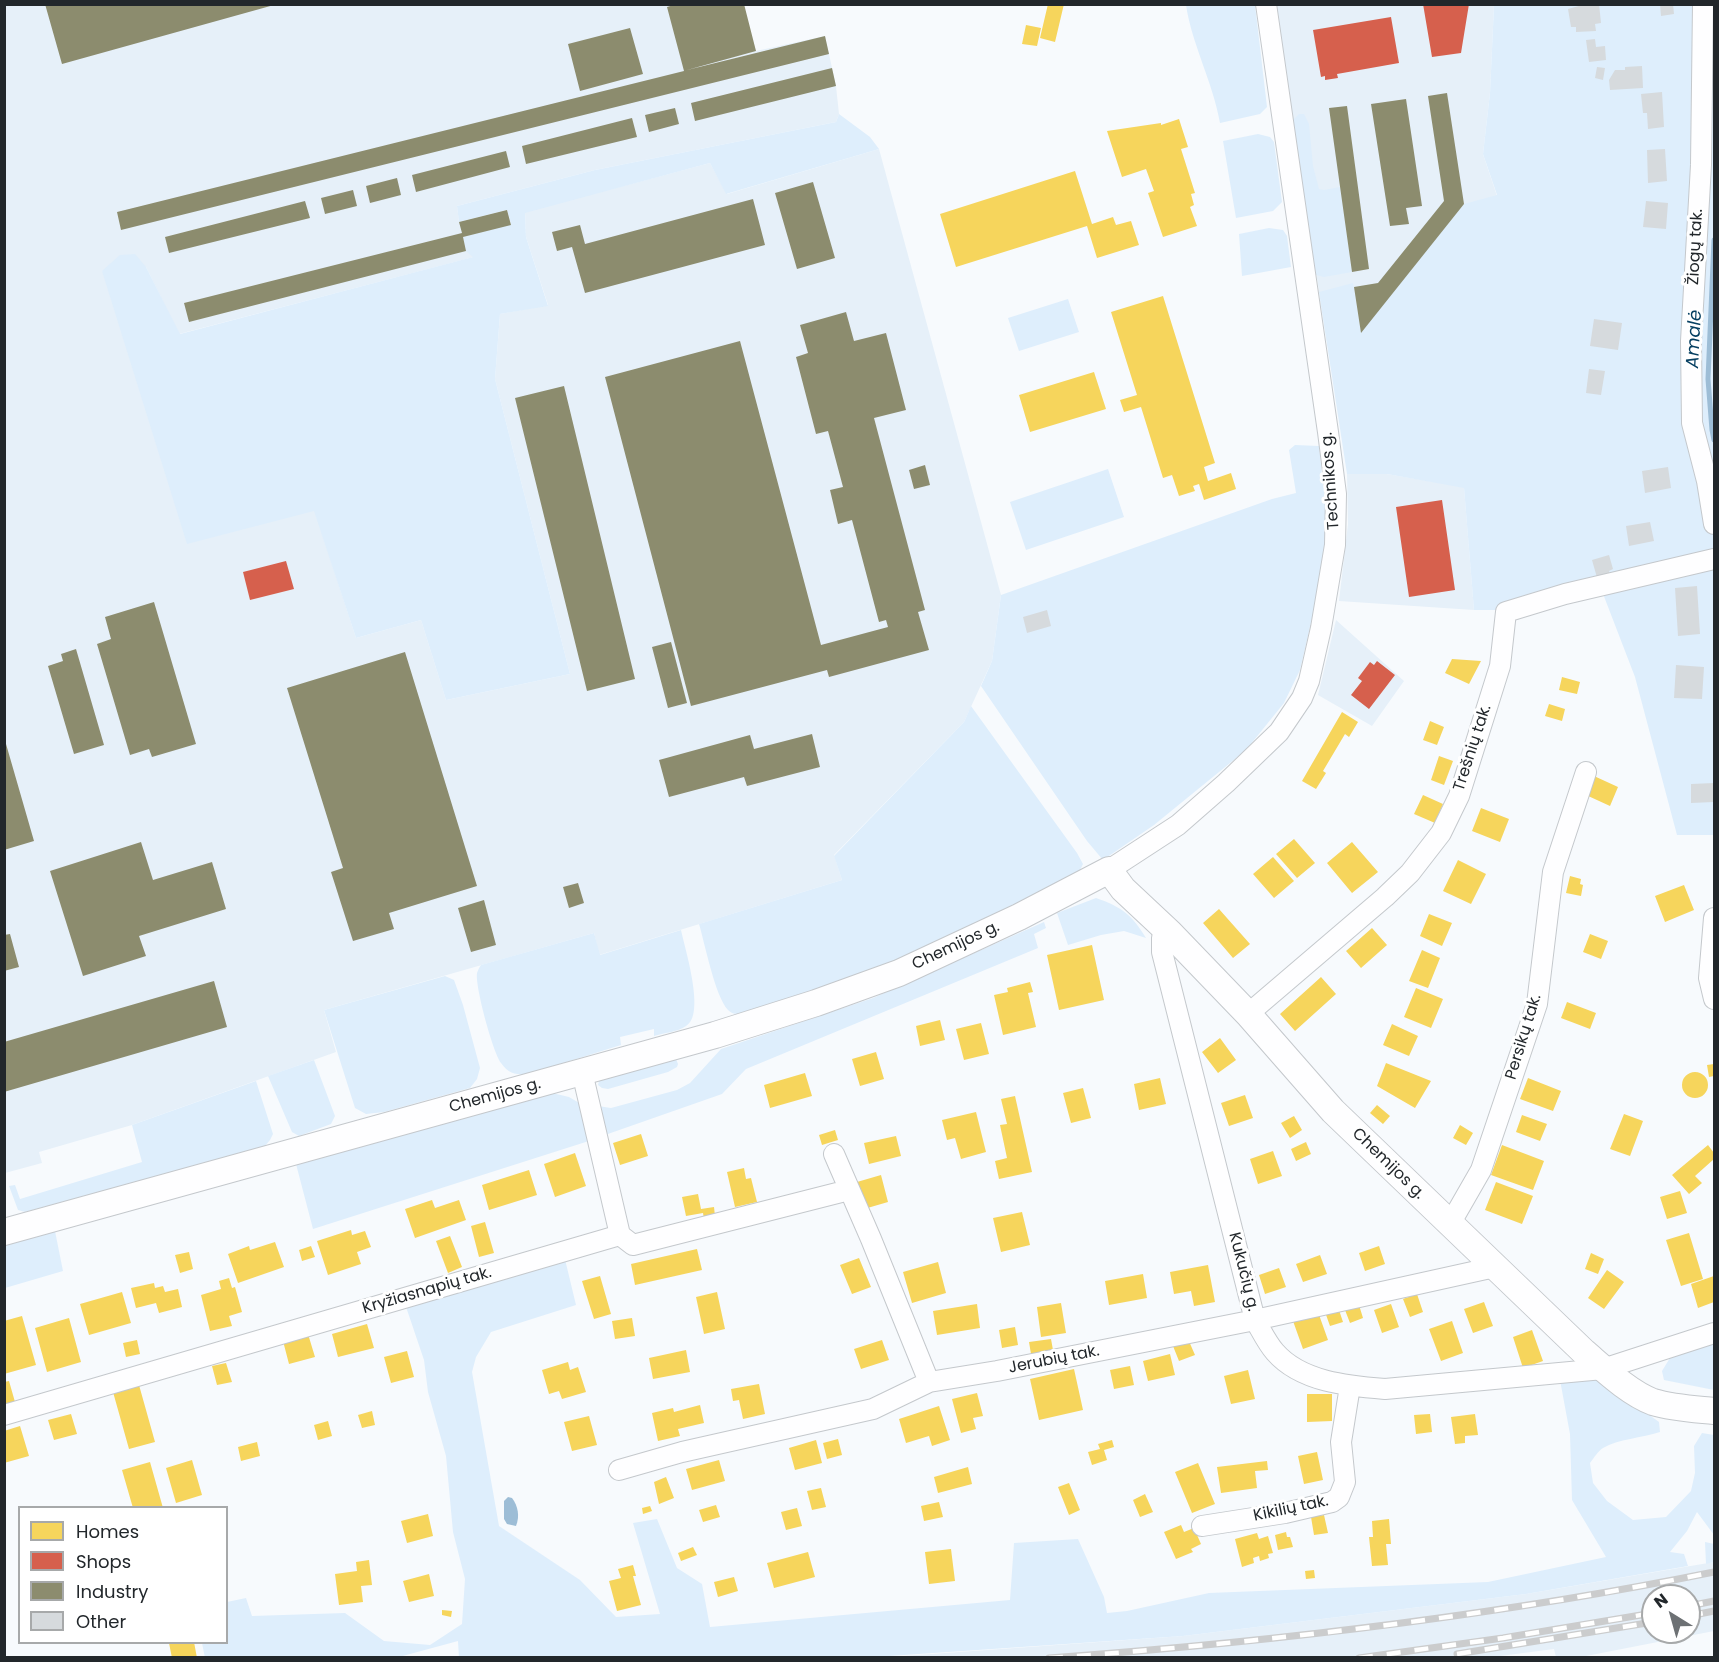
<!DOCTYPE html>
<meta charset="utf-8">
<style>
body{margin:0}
#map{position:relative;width:1719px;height:1662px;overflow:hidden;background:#f7fafd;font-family:Poppins,sans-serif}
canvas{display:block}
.frame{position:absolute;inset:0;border:6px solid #22272b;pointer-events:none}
.legend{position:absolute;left:18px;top:1506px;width:210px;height:138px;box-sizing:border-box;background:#fff;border:2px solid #a7a9aa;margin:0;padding:8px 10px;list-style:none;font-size:18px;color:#22272b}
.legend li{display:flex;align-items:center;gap:12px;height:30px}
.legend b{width:30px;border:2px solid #a7a9aa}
.north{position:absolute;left:1641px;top:1584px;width:60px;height:60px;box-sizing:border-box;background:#fff;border:2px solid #a7a9aa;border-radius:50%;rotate:323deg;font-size:16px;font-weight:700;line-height:24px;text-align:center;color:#22272b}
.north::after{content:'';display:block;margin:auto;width:21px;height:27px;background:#6d7174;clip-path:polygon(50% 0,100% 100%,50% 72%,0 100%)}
</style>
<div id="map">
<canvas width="1719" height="1662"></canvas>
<div class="frame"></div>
<ul class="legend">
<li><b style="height:16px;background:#f6d55c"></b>Homes</li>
<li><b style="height:16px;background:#d6604d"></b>Shops</li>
<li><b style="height:16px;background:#8c8c6e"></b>Industry</li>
<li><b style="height:16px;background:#d6dadd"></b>Other</li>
</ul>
<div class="north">N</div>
</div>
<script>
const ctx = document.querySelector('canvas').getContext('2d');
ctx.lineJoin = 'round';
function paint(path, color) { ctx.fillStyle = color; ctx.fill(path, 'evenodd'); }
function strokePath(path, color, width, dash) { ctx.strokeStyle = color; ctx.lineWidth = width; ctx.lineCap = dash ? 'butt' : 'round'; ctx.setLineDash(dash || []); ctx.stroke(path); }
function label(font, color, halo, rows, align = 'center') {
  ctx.font = font + ' Poppins,sans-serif'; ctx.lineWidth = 6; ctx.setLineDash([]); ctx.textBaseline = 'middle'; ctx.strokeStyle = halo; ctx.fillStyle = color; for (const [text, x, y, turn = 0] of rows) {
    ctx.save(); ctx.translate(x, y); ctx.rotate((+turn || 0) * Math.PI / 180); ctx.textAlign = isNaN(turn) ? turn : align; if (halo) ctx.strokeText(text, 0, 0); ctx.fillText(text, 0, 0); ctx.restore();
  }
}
paint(new Path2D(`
 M740,4l16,47 69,-15 11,50 3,28 -3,8 -241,48 -138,36 2,16 48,-12 4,15 -37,32 -295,77 -33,-67 -44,4 213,240 41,127 65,-18 25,80 124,-26 -75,-295 5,-65 48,-9 -22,-68 -1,-25 185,-49 17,31 152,-45 122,446 -9,66 -28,61 -130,133 8,25 -243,75 -5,-22 -270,77 12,42 -204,73 -93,27 3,11 -37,10 -1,-1168z
 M1300,4l194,1 -4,88 -7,61 14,42 -136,137 -30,34 -42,-265 -12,-97 11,1z
 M1347,474h40l77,13 10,123 -135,-9 9,-77z
 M1336,620l68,61 -32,45 -54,-31z
 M1714,1562v69l-133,26h-25l-2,-8 -69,9h-610l308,-22 343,-42zM1653,1596h36v36h-36z`), '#e6f0f9');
paint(new Path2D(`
 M1186,5h69l12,102 -7,7 -40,9c-7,-41 -28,-78 -34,-118z
 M1494,5h220v830h-37l-42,-158 -35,-91 -102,24h-24l-10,-122 -77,-14h-40l-28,-182 34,-9 8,49 103,-128 33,-9 -14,-41 7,-61z
 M839,114l31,23 9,12 -153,45 -16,-31 -185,50 1,24 22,69 -48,8 -5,65 75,295 -124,26 -25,-80 -65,18 -42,-127 -127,33 -85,-273 18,-16 15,-1 11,13 34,67 293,-77 -7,-6 -3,-14 48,-13 -4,-14 -48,12 -2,-16 138,-36 241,-48z
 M1299,114h5l5,10 4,42 6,23 5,1 16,-3 12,85 -28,5 -8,-2 -24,-154z
 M1258,134l12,3 4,5 8,60 -9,9 -37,7 -13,-77z
 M1269,228l14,2 4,6 4,31 -49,9 -3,-42z
 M1068,299l11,33 -60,19 -11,-33z
 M1295,445l24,1 6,56v36l-5,46 -20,86 -16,33 -38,47 -92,75 -51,35 -16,-19 -106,-155 11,-25 9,-66 271,-96 24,-6 -7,-43z
 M1108,469l16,48 -98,33 -16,-48z
 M971,706l106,147 6,11 -5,10 -176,84 -90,33 -71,23c-6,0 -9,0 -13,-4 -13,-14 -23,-66 -29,-86l143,-44 -8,-24 130,-134z
 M1096,898c26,9 36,17 50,40l-22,-7 -23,4 -33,10 -11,-32z
 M1044,922l2,6 -12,6 4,14 -292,121 -24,25 -117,41 -7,-29 13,2 66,-18 13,-7 31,-34 152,-51z
 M681,930c4,19 25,85 5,96 -8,6 -23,7 -32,10v-7l-34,8 1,8 -96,30c-11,-1 -17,-2 -24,-12 -8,-11 -26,-76 -24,-90 1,-3 2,-5 4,-8l113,-32 6,22z
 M445,976l9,4 9,25 17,63 -3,11 -7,9 -86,24 -18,2 -11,-6 -31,-98z
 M672,1059h4l2,5 -1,3 -9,5 -60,17 -6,-1 -4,-3 1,-4 6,-4z
 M314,1060l21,56 -4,8 -32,12 -7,-4 -24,-56z
 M256,1081l17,53 -3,6 -6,7 -239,65 -7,-2 -9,-24 6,-1 5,14 122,-37 -10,-37z
 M552,1093l17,4 12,7 11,36 -279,89 -17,-65z
 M55,1231l8,40 -58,17v-42z
 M563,1251l13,54 -85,27 -15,25 -4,15 27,154 81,54 36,37 44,-3 -27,-91 24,-4 20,49 25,16 8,43 300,-27 4,-57 64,-4 26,58 3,16 20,-2 82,-18 279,-11 118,-25 -34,-57 -2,-66 -10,-54 34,-5 65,47 1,10c-18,6 -42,7 -57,16 -5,3 -9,10 -13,15l3,20 14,18 26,19 33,-3 25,-26 4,-18 -1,-27 8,-13 12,2v100l-17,-23 -10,19 -17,21 14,2 4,12 -162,28 -343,42 -308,21 -416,1 -1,-17 -59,16 -194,1 -3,-15 24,-1 1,-40 19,-4 6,18 93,-3 39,28 46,4 32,-21 3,-45 -12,-47 -7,-76 -18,-64 -4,-32 -21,-62z
 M1714,1342v48l-50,-10 -2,-9 11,-18z
 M1705,1542l9,2v18l-8,2z`), '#deeefc');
paint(new Path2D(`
 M508,1497l4,1c6,8 8,18 4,28l-9,-2 -3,-5v-18z`), '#9dbdd6');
paint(new Path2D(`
 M1048,4h16l-9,38 -15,-4z
 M1026,25l15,3 -4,18 -15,-2z
 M1179,119l9,28 -7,2 14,44 -4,1 3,11 -4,2 7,19 -34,11 -15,-44 6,-2 -8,-22 -24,8 -15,-46 54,-8v2z
 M1075,171l17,53 21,-7 3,8 15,-4 8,24 -42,13 -10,-32 -131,41 -16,-53z
 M1163,296l52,167 -11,4 4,14 23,-8 5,16 -32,11 -5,-16 -6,2 2,5 -16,5 -7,-21 -9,3 -22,-71 -17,5 -4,-12 17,-5 -26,-83z
 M1094,372l12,37 -76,23 -11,-37z
 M1452,659l29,2 -12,23 -24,-11z
 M1562,677l18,5 -3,12 -18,-4z
 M1549,704l16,5 -3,12 -17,-5z
 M1342,712l16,10 -9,15 -4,-3 -22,37 3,2 -10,16 -14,-8z
 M1430,721l14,6 -7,18 -14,-5z
 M1439,756l14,5 -9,24 -13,-5z
 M1594,776l24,11 -8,19 -24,-11z
 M1423,795l20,9 -8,19 -21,-9z
 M1481,808l28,11 -9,23 -28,-11z
 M1294,839l21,24 -18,15 -21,-24z
 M1352,842l26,30 -26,21 -25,-30z
 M1273,857l21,24 -20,17 -21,-24z
 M1458,860l28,14 -15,30 -28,-13z
 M1570,876l11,3 -1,5 3,1 -2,11 -15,-3z
 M1684,885l10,25 -29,12 -10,-26z
 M1219,909l31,35 -17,14 -30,-35z
 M1429,914l23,9 -10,23 -22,-10z
 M1372,928l15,17 -26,23 -15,-17z
 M1590,934l18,7 -7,18 -18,-7z
 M1092,945l12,55 -45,10 -12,-55z
 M1422,950l18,8 -12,30 -19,-7z
 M1321,977l15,17 -41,37 -15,-17z
 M1030,982l3,10 -5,1 8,34 -33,8 -9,-40 14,-3 -1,-4z
 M1416,988l27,11 -12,29 -27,-11z
 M1567,1002l29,11 -6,16 -29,-11z
 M940,1020l5,20 -25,6 -4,-20z
 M981,1023l8,31 -25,6 -8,-31z
 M1392,1024l26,12 -9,20 -26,-11z
 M1220,1038l16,22 -18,13 -16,-21z
 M876,1052l8,27 -24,7 -8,-27z
 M1386,1063l45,18 -16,27 -38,-22z
 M1714,1064v12l-5,1 -2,-12z
 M1682 1085a13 13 0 1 1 26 0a13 13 0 1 1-26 0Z
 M805,1073l7,23 -42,12 -6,-23z
 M1160,1078l6,26 -27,6 -5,-26z
 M1528,1078l33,13 -8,20 -33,-12z
 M1083,1088l8,30 -20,5 -8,-30z
 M1245,1095l8,23 -24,8 -8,-23z
 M1015,1096l17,76 -33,7 -4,-18 12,-3 -7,-33 7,-1 -6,-25z
 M1377,1105l13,11 -7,8 -13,-11z
 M976,1112l10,40 -25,7 -6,-21 -8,2 -5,-20z
 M1624,1114l19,7 -13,35 -20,-7z
 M1522,1115l25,9 -7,17 -24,-9z
 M1294,1116l8,14 -12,8 -9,-15z
 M1460,1125l13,8 -7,12 -13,-7z
 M835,1130l3,10 -16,5 -3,-10z
 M641,1134l7,22 -28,9 -7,-22z
 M896,1136l5,20 -32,8 -5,-21z
 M1306,1142l5,12 -15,7 -5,-12z
 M1502,1145l42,16 -11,29 -42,-15z
 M1708,1145l6,8v6l-19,17 7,7 -13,11 -17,-19z
 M1273,1151l9,25 -24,8 -8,-25z
 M575,1153l11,33 -31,11 -11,-33z
 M744,1168l2,11 5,-1 6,24 -22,5 -8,-35z
 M529,1170l8,25 -48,15 -7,-25z
 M881,1175l7,27 -24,7 -7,-27z
 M1496,1182l37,14 -11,28 -37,-14z
 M1680,1191l7,22 -20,6 -7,-22z
 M698,1194l3,15 13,-2 1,9 -11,3 -1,-6 -17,3 -4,-19z
 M432,1200l3,8 24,-8 7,20 -51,18 -10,-29z
 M1022,1212l8,33 -29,7 -8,-34z
 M485,1222l9,31 -15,4 -8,-31z
 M351,1230l1,5 13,-4 6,16 -14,5 4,12 -33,11 -11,-34z
 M1689,1233l14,46 -22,7 -15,-46z
 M450,1236l12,31 -14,6 -12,-32z
 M275,1242l9,25 -46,16 -10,-29 21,-8 1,4z
 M311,1246l4,11 -13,4 -3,-11z
 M1379,1246l6,18 -20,7 -6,-18z
 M697,1249l5,21 -67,15 -4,-21z
 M189,1252l4,17 -13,4 -5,-18z
 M1591,1253l13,6 -6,15 -13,-5z
 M1320,1255l7,19 -24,8 -7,-18z
 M859,1258l12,29 -19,7 -12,-29z
 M938,1262l8,31 -34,10 -9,-31z
 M1208,1265l7,37 -21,4 -3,-15 -17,3 -4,-22z
 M1279,1268l7,19 -21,7 -6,-19z
 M1607,1270l17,12 -20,27 -16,-11z
 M1143,1274l4,24 -38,7 -4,-24z
 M600,1276l11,38 -17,5 -12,-38z
 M1714,1276v26l-16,6 -7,-24z
 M229,1278l3,10 3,-1 7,25 -13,4 3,10 -22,5 -9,-36 20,-6 -2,-8z
 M154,1283l1,5 8,-2 2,6 13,-3 4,18 -23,6 -3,-10 -20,5 -5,-20z
 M122,1292l9,31 -42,12 -9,-31z
 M717,1292l8,37 -21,5 -8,-37z
 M1417,1294l6,18 -13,5 -7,-18z
 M1484,1302l9,24 -20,7 -9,-24z
 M1061,1303l5,30 -25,4 -4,-30z
 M977,1304l3,24 -43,7 -4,-24z
 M1391,1304l8,23 -17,6 -8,-23z
 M1359,1305l4,13 -13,5 -5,-13z
 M1338,1307l5,15 -13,4 -5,-14z
 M1318,1312l10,28 -25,9 -10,-28z
 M22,1316l14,49 -32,9v-53z
 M69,1318l12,44 -34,10 -12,-44z
 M632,1318l3,18 -20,3 -3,-18z
 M1452,1321l11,32 -22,8 -12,-32z
 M367,1324l7,24 -36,9 -6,-23z
 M1015,1327l3,18 -16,3 -3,-18z
 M1532,1330l11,31 -20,7 -10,-31z
 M308,1334l7,23 -26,7 -6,-23z
 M1051,1339l2,11 -22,4 -2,-12z
 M1188,1339l7,16 -16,6 -6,-15z
 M137,1340l3,14 -14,3 -3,-14z
 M882,1340l7,20 -28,9 -7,-20z
 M686,1350l4,22 -37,7 -4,-21z
 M407,1351l7,26 -23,6 -7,-26z
 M1170,1354l5,21 -27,6 -5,-20z
 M568,1362l2,8 8,-3 8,25 -24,7 -3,-8 -10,3 -7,-24z
 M226,1363l6,19 -15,3 -5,-19z
 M1130,1366l4,19 -20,4 -4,-19z
 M1074,1369l9,41 -44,10 -9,-41z
 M1248,1370l7,29 -24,5 -7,-28z
 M9,1381l6,21 -11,3v-23z
 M759,1384l6,30 -22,5 -4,-19 -6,1 -2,-12z
 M139,1385l16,57 -26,7 -16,-57z
 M977,1393l6,23 -10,2 3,11 -15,4 -9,-34z
 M1307,1394h25v27l-25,1z
 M700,1405l4,18 -26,6 2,7 -22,5 -6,-28 21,-5 1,4z
 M939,1406l11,34 -18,6 -3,-10 -23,7 -7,-24z
 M372,1411l3,14 -13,3 -4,-13z
 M71,1414l6,20 -23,6 -6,-20z
 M1430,1414l2,18 -16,2 -2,-19z
 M1475,1414l3,21 -13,1v7l-10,1 -4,-27z
 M589,1416l8,29 -25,6 -8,-29z
 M328,1421l4,15 -14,4 -4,-15z
 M20,1426l9,30 -25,7v-32z
 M838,1439l4,16 -15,4 -4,-16z
 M816,1440l6,23 -27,7 -6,-22z
 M1112,1440l2,7 -10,3 3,10 -15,5 -4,-13 12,-3 -2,-5z
 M257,1442l3,14 -19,5 -3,-14z
 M1317,1452l6,28 -19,4 -6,-28z
 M192,1460l10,35 -26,8 -10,-35z
 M719,1460l6,21 -33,9 -6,-21z
 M1267,1461l1,9 -13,1 2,17 -36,5 -4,-26z
 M150,1462l13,46h-30l-11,-38z
 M1198,1463l17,41 -23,9 -17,-41z
 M968,1467l4,17 -34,9 -4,-16z
 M666,1477l8,21 -15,6 -5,-22z
 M1069,1483l11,27 -11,5 -11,-28z
 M821,1488l5,19 -14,3 -5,-19z
 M1145,1494l8,18 -13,5 -7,-17z
 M939,1502l4,15 -19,4 -3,-15z
 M716,1505l4,12 -17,5 -4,-12z
 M650,1506l2,5 -9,3 -1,-6z
 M797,1508l5,18 -16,4 -5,-18z
 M428,1514l5,22 -26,7 -6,-22z
 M1324,1515l4,18 -14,2 -3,-18z
 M1389,1519l2,25h-5l2,21 -16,1 -3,-29h4l-1,-16z
 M1181,1525l3,7 10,-4 7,16 -10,5 2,3 -17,7 -12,-27z
 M1286,1532l1,5h3l3,10 -15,3 -3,-15z
 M1257,1533l2,6 9,-3 5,17 -5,1 1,4 -9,3 -1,-5 -6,2 1,5 -12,4 -7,-28z
 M693,1547l4,8 -16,6 -3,-8z
 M951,1549l4,32 -26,3 -4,-32z
 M808,1552l7,25 -41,11 -7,-25z
 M369,1560l3,25 -11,1 2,16 -24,3 -4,-31 22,-3 -1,-9z
 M633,1565l3,11h-3l8,29 -24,6 -8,-30 12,-3 -3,-9z
 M1314,1570l1,8 -9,1 -1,-8z
 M429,1574l5,22 -25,6 -6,-21z
 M734,1577l4,14 -20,6 -4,-15z
 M442,1610l10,1 -1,6 -9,-2z
 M194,1642l3,16h-25l-3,-15z`), '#f6d55c');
paint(new Path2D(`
 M1423,4h46l-8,49 -29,4z
 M1391,17l8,46 -62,11 1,4 -13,2v-4l-4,1 -8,-47z
 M1442,500l13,90 -46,7 -13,-90z
 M286,561l8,28 -44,11 -7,-28z
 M1377,661l18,14 -26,34 -18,-14 11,-14 -4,-3 12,-16 4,3z`), '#d6604d');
paint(new Path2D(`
 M45,4h229v1l-212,59z
 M677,4h67l12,47 -69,19 138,-34 4,18 -708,176 -4,-18 567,-141 -17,-64z
 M630,28l13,46 -63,17 -12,-47z
 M832,68l4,18 -141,35 -4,-18z
 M1447,93l17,111 -103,129 -7,-46 24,-4 66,-82 -16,-105z
 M1406,99l16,107 -16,2 3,16 -19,2 -19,-122z
 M1347,106l22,163 -17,3 -23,-164z
 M675,108l4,16 -30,8 -4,-17z
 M632,118l5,19 -111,27 -4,-18z
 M506,151l4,16 -94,25 -4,-17z
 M397,178l4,17 -31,8 -4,-17z
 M813,182l22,76 -38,11 -22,-76z
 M353,190l4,16 -32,8 -4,-16z
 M753,199l12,46 -180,48 -13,-46 -15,4 -5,-19 28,-7 5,19z
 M305,201l5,17 -141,35 -4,-16z
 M507,210l4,15 -48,12 3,14 -277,71 -5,-19 278,-70 -3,-11z
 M846,312l8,29 32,-8 20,77 -32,8 51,192 -7,2 11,38 -100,27 -2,-7 -136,36 -86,-329 135,-36 81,304 67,-18 -2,-7 -7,2 -27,-102 -14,4 -8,-34 13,-3 -15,-56 -12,3 -20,-77 12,-4 -8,-28z
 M564,386l71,293 -48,12 -72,-293z
 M925,465l5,20 -16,4 -5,-19z
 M154,602l42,142 -44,13 -3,-8 -19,6 -33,-111 14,-5 -6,-22z
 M671,642l16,61 -19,5 -16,-61z
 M76,649l28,96 -30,9 -26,-88 15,-5 -2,-7z
 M405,652l72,234 -88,27 5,16 -41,12 -22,-69 12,-4 -56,-180z
 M812,734l8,33 -73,19 -3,-9 -75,20 -10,-37 91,-25 4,14z
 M4,737l30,104 -30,9z
 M141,842l12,38 59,-18 14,47 -87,27 7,20 -63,20 -33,-105z
 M578,883l6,20 -15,5 -6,-21z
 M484,900l12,45 -25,7 -13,-44z
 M10,934l9,33 -15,4v-36z
 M214,981l13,46 -223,65v-50z`), '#8c8c6e');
strokePath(new Path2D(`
 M1714,240l-6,139 4,51 2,10`), '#9dbdd6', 5);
paint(new Path2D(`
 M1586,4h13l2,19 -6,1 1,7 -20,1v-5h-5l-3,-18z
 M1660,4h13l1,10 -13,2z
 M1595,39l1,8 9,-1 1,14 -17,2 -3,-22z
 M1642,66l1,22 -33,2 -1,-10 6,-10h10v-3z
 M1597,67l8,1 -2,12 -8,-2z
 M1662,92l2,35 -16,2 -1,-16h-4l-2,-19z
 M1665,149l2,32 -19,2 -1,-33z
 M1646,201l22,2 -2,26 -23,-2z
 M1594,319l28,4 -4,27 -28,-4z
 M1589,369l16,2 -4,24 -15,-2z
 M1668,467l3,21 -26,5 -3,-22z
 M1650,522l4,19 -25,5 -3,-20z
 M1609,555l4,14 -4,2 2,6 -13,4 -6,-21z
 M1697,586l3,48 -22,2 -3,-48z
 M1047,610l4,16 -24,7 -4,-16z
 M1676,665l28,2 -2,32 -28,-1z
 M1714,783v19l-23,1v-19z`), '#d6dadd');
const minor = new Path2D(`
 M1703,4l-2,161 -10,176 1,82 15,58 7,43
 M1109,870l69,-45 48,-42 53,-51 23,-34 7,-17 12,-53 14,-83 1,-51 -8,-62 -62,-428
 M1714,918l-5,60 5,21
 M1170,933l-8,5v14l93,368c6,10 12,23 20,32 26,30 73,34 110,37l218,-20 111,-36
 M1248,1014l137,-117 25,-24 31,-40 18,-37 41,-130 6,-54 59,-18 149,-35
 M582,1072l38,163
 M834,1154l37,85 58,143
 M1450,1224l31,-54 56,-166 16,-132 33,-100
 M4,1415l616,-180 13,10 216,-55
 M619,1470l63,-18 191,-43 56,-27 68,-11 258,-51 240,-53
 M1202,1526l83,-13 47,-11 7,-5 6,-15 -4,-40 9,-56`);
const major = new Path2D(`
 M4,1232l711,-197 101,-32 83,-30 120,-56 90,-47 14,19 47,44 78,81 85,97 251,241c20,17 45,41 69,50 20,6 41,7 61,9`);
strokePath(minor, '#c4c8cc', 22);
strokePath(major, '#c4c8cc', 28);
strokePath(minor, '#fefeff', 20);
strokePath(major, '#fefeff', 26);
const rail = new Path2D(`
 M1689,1606l25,-5
 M1689,1616l25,-5
 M1457,1654l196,-32
 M1049,1658c223,-16 446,-42 665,-86
 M1359,1658l144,-20 150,-25`);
strokePath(rail, '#cbcccd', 7);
strokePath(rail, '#fff', 4.5, [14]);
label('16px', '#22272b', '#fff', [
 ["Žiogų tak.",1696,247,-87],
 ["Technikos g.",1331,481,-94],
 ["Trešnių tak.",1473,748,-72],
 ["Chemijos g.",956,946,-25],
 ["Persikų tak.",1524,1037,-73],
 ["Chemijos g.",495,1096,-15],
 ["Chemijos g.",1388,1164,44],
 ["Kukučių g.",1243,1272,76],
 ["Kryžiasnapių tak.",427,1291,-16],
 ["Jerubių tak.",1054,1360,-11],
 ["Kikilių tak.",1291,1509,-12]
]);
label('italic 18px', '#053f61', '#fff', [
 ["Amalė",1695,339,-87]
]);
</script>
